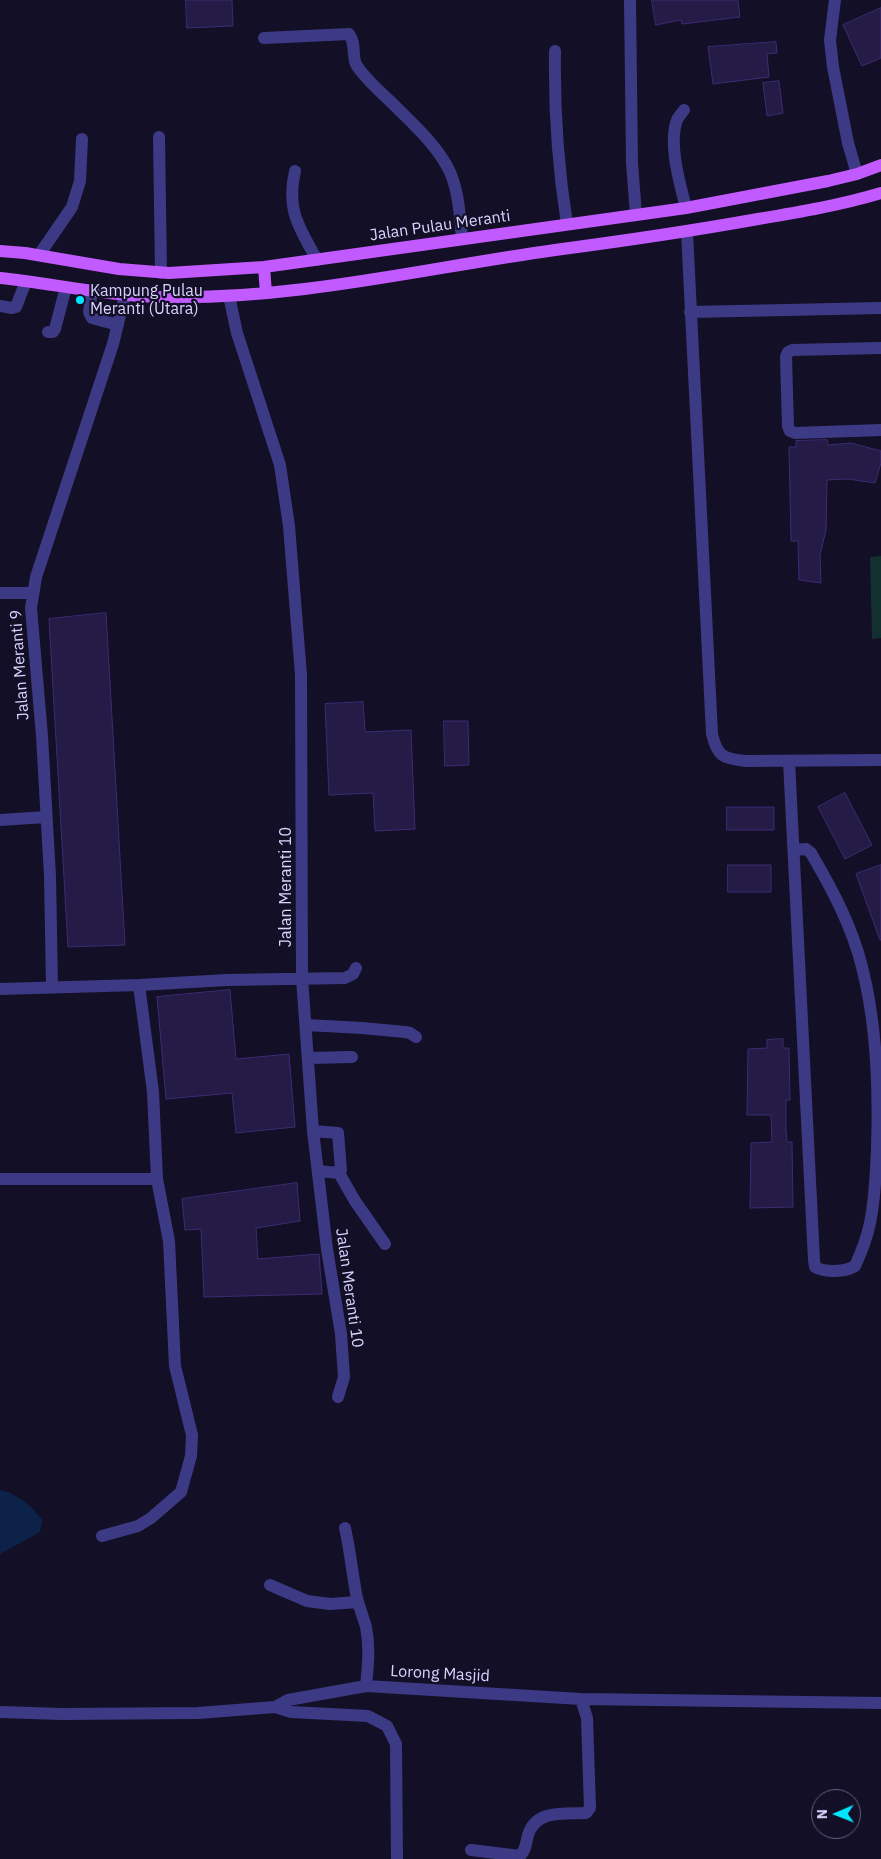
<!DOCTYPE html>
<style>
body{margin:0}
#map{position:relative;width:881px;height:1859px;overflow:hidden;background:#130f26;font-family:"IBM Plex Sans",sans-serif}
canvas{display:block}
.north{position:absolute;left:811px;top:1789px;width:50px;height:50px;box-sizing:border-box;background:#130f26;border:1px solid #625e7d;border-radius:50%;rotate:269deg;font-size:14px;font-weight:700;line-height:20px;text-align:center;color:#d9d4ff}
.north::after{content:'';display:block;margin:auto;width:18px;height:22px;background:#00e5ff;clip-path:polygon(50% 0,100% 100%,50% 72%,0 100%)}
</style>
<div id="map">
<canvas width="881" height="1859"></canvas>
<div class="north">N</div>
</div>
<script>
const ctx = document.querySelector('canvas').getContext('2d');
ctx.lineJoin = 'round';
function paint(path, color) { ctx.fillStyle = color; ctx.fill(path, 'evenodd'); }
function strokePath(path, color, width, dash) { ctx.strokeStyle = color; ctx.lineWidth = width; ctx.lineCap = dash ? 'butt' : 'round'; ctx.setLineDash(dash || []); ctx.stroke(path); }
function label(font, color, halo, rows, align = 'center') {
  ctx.font = font + ' "IBM Plex Sans",sans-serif'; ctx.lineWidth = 4.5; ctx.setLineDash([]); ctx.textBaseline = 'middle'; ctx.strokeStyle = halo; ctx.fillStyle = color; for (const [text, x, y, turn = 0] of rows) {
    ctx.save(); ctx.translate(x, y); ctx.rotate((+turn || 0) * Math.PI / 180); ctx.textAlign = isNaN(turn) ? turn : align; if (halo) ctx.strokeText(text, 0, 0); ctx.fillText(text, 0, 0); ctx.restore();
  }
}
paint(new Path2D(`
 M881,556v82l-9,1 -2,-82z`), '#12302f');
paint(new Path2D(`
 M0,1490c17,3 33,17 42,30l-2,12 -40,22z`), '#0c2248');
const building = new Path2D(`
 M186,0h46l1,26 -46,2z
 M652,0h86l2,17 -58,7 -1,-4 -25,5z
 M881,8v50l-19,8 -19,-41z
 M776,42l1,11 -10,1 2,23 -56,7 -5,-37z
 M779,81l4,32 -16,3 -4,-33z
 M827,440l1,5 23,-2 30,8v12l-6,20 -27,-4 -21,1 -1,50 -6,25 1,28 -22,-3 -1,-39h-7l-2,-94h7v-6z
 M106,613l19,332 -57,2 -19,-328z
 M363,702l2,30 46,-2 4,99 -40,2 -2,-38 -44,2 -4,-91z
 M444,721h24l1,44 -24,1z
 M845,793l27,52 -27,14 -27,-52z
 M727,807h47v23h-47z
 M728,865h43v27h-43z
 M881,865v75h-1l-24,-66z
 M230,990l6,69 53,-5 6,73 -59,6 -4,-40 -66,6 -9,-102z
 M783,1039v9h6l1,52h-4v30l1,12h5l1,65 -43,1 1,-65 21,-1 -1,-27h-24l1,-66 19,-1v-8z
 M297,1183l3,38 -44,7 2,31 61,-5 3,40 -118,3 -3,-68 -16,1 -3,-31z`);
paint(building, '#241b47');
strokePath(building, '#3b2d73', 1);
strokePath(new Path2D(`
 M630,0l2,163 4,52
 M835,0l-5,40 3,27 15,76 9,31
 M264,38l85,-4c8,11 2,23 8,32 10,15 24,26 37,39 19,19 44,41 56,67 9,21 10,45 12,67
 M555,51c-1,58 3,116 12,173
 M684,110c-2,3 -6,7 -7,10 -9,24 3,64 9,88
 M159,137l2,136
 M295,171c-9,39 4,56 22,89
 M687,232l25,502c5,22 11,25 34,27l135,-1
 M39,255l33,-48 8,-26 2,-42
 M92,290l-3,22 3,6 26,7
 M229,296l8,37 43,132 9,61 12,149 1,303 11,153 14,118 14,85 3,43 -6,20
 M0,306l12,2 4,-1 10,-26
 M690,312l191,-4
 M48,332h5l2,-3 11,-42
 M881,348l-89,2 -4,2 -2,5 2,69 2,5 5,2 86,-3
 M0,593h33
 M789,761l25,499 1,7c11,6 30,5 40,-1 6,-13 12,-28 15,-43 5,-24 6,-50 7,-75 2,-60 0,-123 -15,-181 -10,-41 -30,-78 -51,-114l-5,-4 -12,1
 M0,820l46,-3
 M52,987l-2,-111 -8,-140 -11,-128 5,-31 77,-233 12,-49
 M0,989l139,-4 88,-5 118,-2 8,-4 3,-6
 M306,1025l56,3 43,4 5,1 6,4
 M308,1058l44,-1
 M313,1131l25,2 3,37 -2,3
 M318,1171l21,2 16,28 30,43
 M0,1179h157
 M345,1528c5,22 7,43 11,65 2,12 7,23 10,34 4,20 2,39 0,59
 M102,1536l36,-10 13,-8 30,-26 10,-36 1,-21 -17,-69 -6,-125 -12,-62 -4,-87 -14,-107
 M270,1585l37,16 23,3 28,-2
 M275,1707l16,5 77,4 19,10 9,18 1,115
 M0,1712l62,2 136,-1 77,-6 13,-7 78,-14 215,13 300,4
 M471,1850l49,6c6,-6 6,-13 8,-21 8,-26 36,-21 58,-22l4,-5 -3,-90 -6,-19`), '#3d3a85', 12);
strokePath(new Path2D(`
 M0,251l25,2 94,16 50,4 95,-6 422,-59 142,-27 29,-7 24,-9
 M264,267l2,26
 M0,278c55,6 109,18 164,19 132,3 261,-29 391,-47 68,-9 136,-19 203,-31 42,-7 83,-14 123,-26`), '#c25bff', 12);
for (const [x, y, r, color] of [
 [80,300,5,"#00e5ff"]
]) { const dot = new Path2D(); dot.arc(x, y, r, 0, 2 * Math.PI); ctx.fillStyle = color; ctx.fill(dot); strokePath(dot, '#130f26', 2); }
label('16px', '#d9d4ff', '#130f26', [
 ["Jalan Pulau Meranti",440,226,-8],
 ["Jalan Meranti 9",20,665,-94],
 ["Jalan Meranti 10",286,887,-90],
 ["Jalan Meranti 10",349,1288,82],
 ["Lorong Masjid",440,1674,3]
]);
label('16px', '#d9d4ff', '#130f26', [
 ["Kampung Pulau",90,291],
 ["Meranti (Utara)",90,309]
], 'left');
</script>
